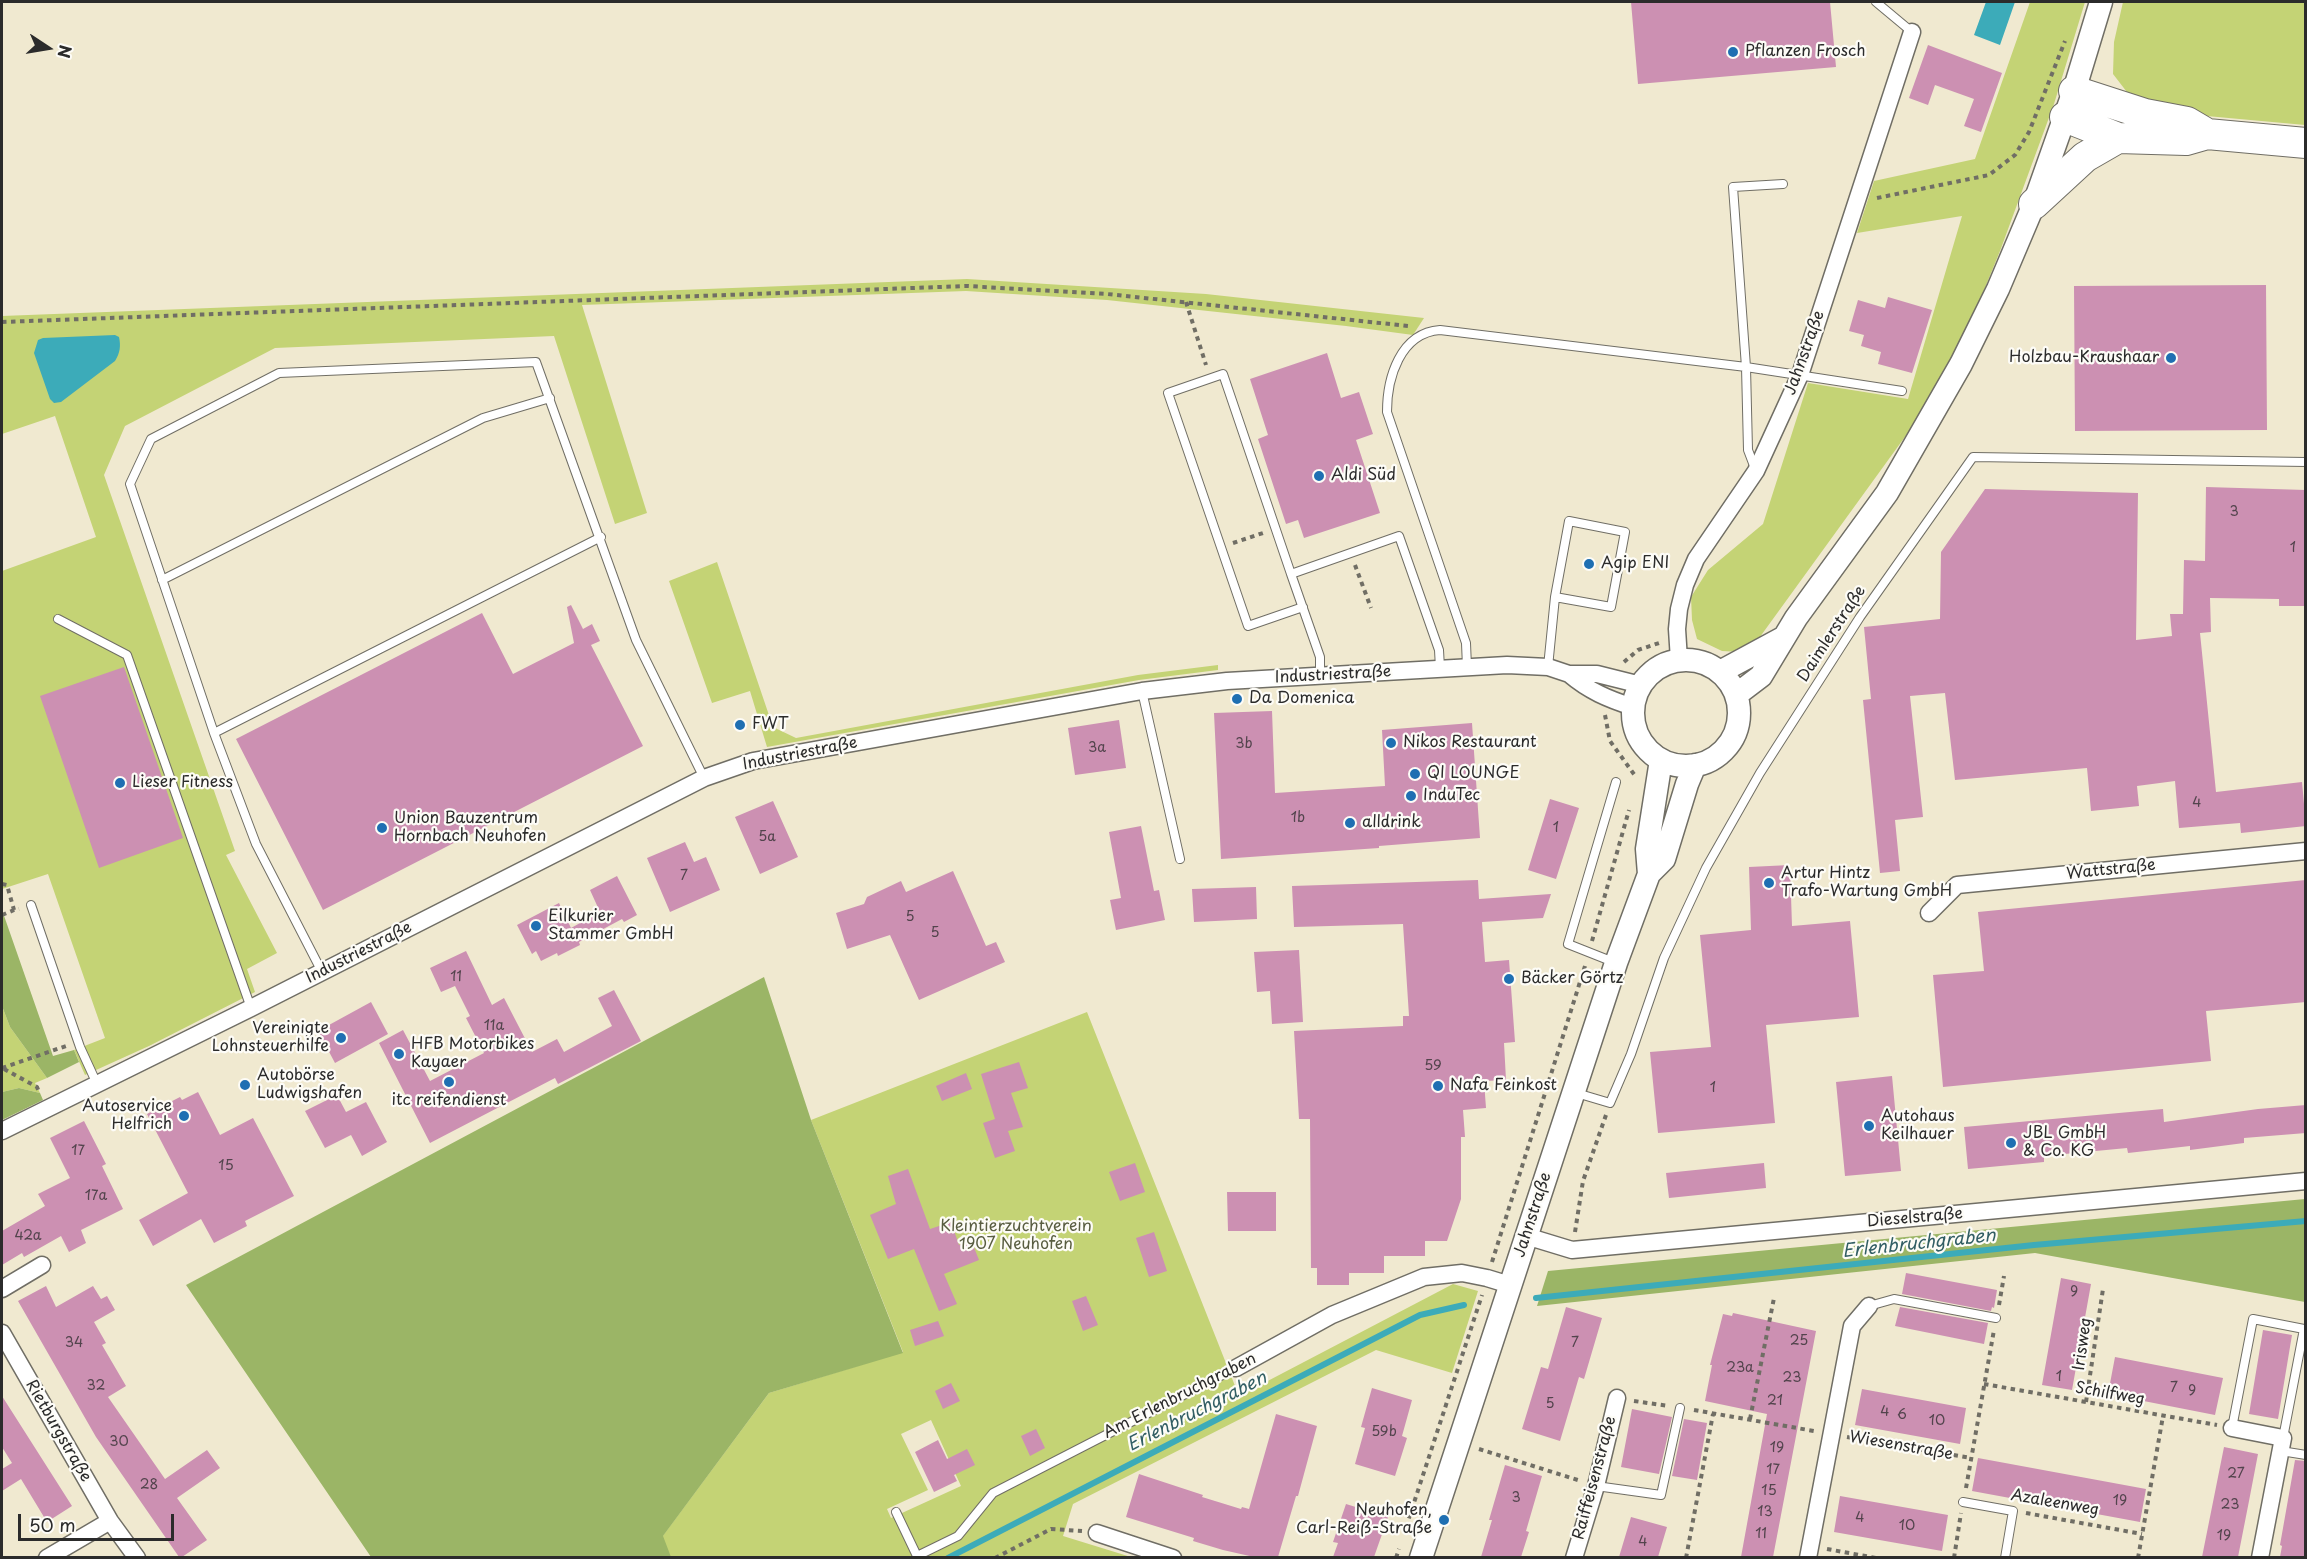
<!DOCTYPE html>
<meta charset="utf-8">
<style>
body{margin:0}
#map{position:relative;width:2307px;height:1559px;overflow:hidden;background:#f0e9d0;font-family:"Playpen Sans",sans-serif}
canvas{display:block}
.frame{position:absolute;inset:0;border:3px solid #2b2b2b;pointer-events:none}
.north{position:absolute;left:18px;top:18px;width:60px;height:60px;-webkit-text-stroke:4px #fdfcf7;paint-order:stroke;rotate:102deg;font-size:16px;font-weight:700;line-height:24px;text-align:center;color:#2b2b2b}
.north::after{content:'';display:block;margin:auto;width:21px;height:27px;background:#2b2b2b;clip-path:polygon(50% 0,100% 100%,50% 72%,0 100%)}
.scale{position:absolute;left:18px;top:1514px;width:156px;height:27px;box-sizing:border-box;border:3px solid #2b2b2b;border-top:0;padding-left:8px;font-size:18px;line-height:21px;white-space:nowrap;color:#2b2b2b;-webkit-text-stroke:4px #fdfcf7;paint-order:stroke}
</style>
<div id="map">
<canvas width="2307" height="1559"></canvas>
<div class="frame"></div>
<div class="north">N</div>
<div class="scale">50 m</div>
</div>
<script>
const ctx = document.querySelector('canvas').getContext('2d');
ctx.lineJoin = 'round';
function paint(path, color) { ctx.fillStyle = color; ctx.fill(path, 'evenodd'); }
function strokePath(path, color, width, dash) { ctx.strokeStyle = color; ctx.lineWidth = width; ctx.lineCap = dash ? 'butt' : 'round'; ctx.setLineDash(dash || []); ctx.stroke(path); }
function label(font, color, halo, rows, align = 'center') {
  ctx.font = font + ' "Playpen Sans",sans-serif'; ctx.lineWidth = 4.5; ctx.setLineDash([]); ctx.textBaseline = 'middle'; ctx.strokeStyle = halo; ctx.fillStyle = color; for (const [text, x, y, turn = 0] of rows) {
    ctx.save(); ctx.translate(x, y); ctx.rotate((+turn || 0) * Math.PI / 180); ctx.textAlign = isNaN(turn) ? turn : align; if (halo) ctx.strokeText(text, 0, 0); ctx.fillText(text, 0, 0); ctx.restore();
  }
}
paint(new Path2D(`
 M2030,2h55l-31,102 -54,147 -33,81 -31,62 -179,247 -17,11 -18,-1 -25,-12 -5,-19 -1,-23 17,-27 55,-46 45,-141 100,16 54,-183 -105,17 17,-52 101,-22z
 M2123,2h182v123l-142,-13 -33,-16 -17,-22 1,-32z
 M967,279l239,15 218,24 -11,17 -67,-9 -239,-26 -141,-9 -384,14 65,208 -32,11 -61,-188 -279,12 -150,78 -21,49 131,376 -9,4 51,98 -30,16 8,23 -106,54 -64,29 -11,-25 31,-12 -57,-164 -46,15v-318l94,-34 -41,-121 -53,18v-118z
 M717,562l56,165 23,11 342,-63 80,-10v5l-79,10 -372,67 -17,-56 -38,12 -43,-122z
 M2,1006l8,21 37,51 -12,5 5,10 -21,-5 -17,4z
 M1087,1012l152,384 214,-112 25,7 -26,82 -76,-23 -303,154 -10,32 68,21 -460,1 -9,-21 107,-144 134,-41 -92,-232zM931,1420l30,66 -70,32 -4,-9 41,-19 -27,-56z`), '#c4d375');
paint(new Path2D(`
 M2,910l51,146 21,-6 5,12 -32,16 -37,-51 -8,-21z
 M764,977l47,143 92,233 -134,40 -106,143 8,21h-300l-185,-272z
 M19,1088l21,5 3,7 -41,20v-28z
 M2305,1199v103l-270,-49 -498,53 11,-35z`), '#9bb566');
paint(new Path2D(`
 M1986,2h29l-15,43 -26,-10z
 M115,335l4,2c2,9 1,16 -4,24l-54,41 -7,1 -4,-4 -16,-46 4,-13 5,-2z`), '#3cabb9');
strokePath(new Path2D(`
 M1536,1298l498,-53 272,-24
 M948,1558l472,-243 44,-10`), '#3cabb9', 6);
paint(new Path2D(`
 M1631,2h199l6,65 -198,17z
 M1928,45l74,28 -21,59 -17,-6 10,-27 -39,-14 -7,20 -19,-7z
 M2266,285l1,145 -192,1 -1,-145z
 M1888,297l44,13 -20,63 -34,-9 3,-12 -20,-6 3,-11 -15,-4 9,-31 27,8z
 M1327,353l14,45 18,-6 14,42 -17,6 24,73 -76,25 -6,-18 -12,4 -28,-85 10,-4 -18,-56z
 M2206,487l100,3v116h-27v-7l-69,-1 1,34 -11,1 16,159 86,-10 4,44 -65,7 -1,-10 -61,5 -4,-47 -38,5 2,20 -48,5 -4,-43 -132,12 -10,-87 -35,3 13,121 -28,3 5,51 -20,2 -17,-173 8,-1 -7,-72 76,-8 1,-67 44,-63 153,4 -2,147 36,-4 -2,-22h13l1,-54 21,1z
 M571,605l12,24 9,-5 8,17 -9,4 52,101 -320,164 -87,-171 246,-126 31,61 61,-31 -7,-36z
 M124,667l59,171 -84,30 -59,-172z
 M1272,711l3,82 110,-7 -3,-56 90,-7 8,115 -101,8v2l-158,11 -7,-146z
 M1119,720l7,48 -51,7 -7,-47z
 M1550,799l29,9 -23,71 -28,-9z
 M773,801l25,56 -38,17 -25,-57z
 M1141,826l13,65 5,-1 6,30 -49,10 -6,-30 11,-2 -12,-66z
 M685,842l9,20 12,-5 14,33 -50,22 -23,-54z
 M1790,865l2,61 58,-5 9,96 -93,8 9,98 -117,10 -8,-81 61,-5 -11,-112 51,-5 -2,-63z
 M953,871l33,75 10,-4 9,20 -86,38 -29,-65 -43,14 -11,-36 28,-9 3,-7 34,-16 5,11z
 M617,876l20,39 -13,7 -2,-3 -43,23 1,3 -22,11 -1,-3 -16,8 -5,-10 -4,3 -15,-29 42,-22 12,25 29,-16 -10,-22z
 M1478,880l1,19 72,-5 -8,24 -61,4 3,40 24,-2 6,82 -11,1 2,37 -22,1 2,27 -23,2 2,27h-4v62l-14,42h-22v15h-41v17h-35v12h-32v-17h-6l-1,-149h-11l-5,-88 109,-5v-10h6l-6,-92 -109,3 -2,-41z
 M2306,880v122l-100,9 5,50 -268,26 -10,-112 51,-4 -6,-59z
 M1256,887l1,32 -63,3 -2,-33z
 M1299,950l4,72 -31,2 -2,-33 -13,1 -3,-40z
 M466,951l26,54 12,-7 28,54 25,-13 7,13 48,-26 -14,-28 16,-8 27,51 -83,43 -3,-6 -125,65 -51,-100 24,-13 27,51 54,-28 -18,-35 4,-2 -15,-30 -14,6 -11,-24z
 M371,1002l17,32 -53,29 -17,-32z
 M1019,1062l9,26 -17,5 12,34 -15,4 7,20 -20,7 -12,-35 12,-4 -14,-45z
 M966,1073l6,16 -30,12 -6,-15z
 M1892,1076l9,95 -56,5 -9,-94z
 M198,1092l22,43 33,-17 41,78 -49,25 2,5 -33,17 -13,-24 -48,27 -14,-26 49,-27 -41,-79 33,-17 2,3z
 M337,1095l9,17 20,-10 21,40 -25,14 -11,-21 -26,13 -20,-37z
 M2306,1105v28l-62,5v5l-54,7v-4l-62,7 -1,-5 -83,8v6l-76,7 -4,-42 199,-18 1,13 94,-13z
 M84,1121l22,43 -4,2 21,43 -42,21 5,13 -17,9 -8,-16 -37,21 -2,-4 -20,12v-34l43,-25 -7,-12 32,-16 -20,-40z
 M1135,1163l10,29 -25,9 -11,-29z
 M1764,1163l2,25 -97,10 -3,-25z
 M908,1169l22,60 21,-7 8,23 12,-5 8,20 -35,14 13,30 -18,7 -25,-62 -26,10 -18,-44 26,-11 -8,-28z
 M1227,1192h49v39h-48z
 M1154,1232l13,39 -18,6 -13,-39z
 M1906,1273l91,17 -3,18 -2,-1 -1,4 -89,-17z
 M2061,1278l30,6 -19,106 -30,-5z
 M46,1286l10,21 37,-21 8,13 6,-3 8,14 -21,12 12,21 -4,2 24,41 -18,11 57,82 42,-29 13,18 -43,30 30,42 -25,17h-3l-83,-120 -78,-136z
 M1086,1296l12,29 -15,6 -11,-30z
 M1566,1307l36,11 -18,61 -5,-2 -19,64 -38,-12 19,-62 7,2z
 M1900,1307l88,16 -4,21 -89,-18z
 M1733,1313l83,18 -43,226h-32l26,-143 -62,-13 7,-36h-2l13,-51 9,2z
 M938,1321l6,15 -29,10 -5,-16z
 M2263,1330l29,5 -14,84 -29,-5z
 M2115,1357l108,21 -8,37 -107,-21z
 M951,1383l9,18 -17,8 -8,-18z
 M1372,1388l40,12 -10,36 5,2 -12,38 -40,-12 10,-36 -4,-1z
 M1862,1389l104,19 -6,36 -105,-19z
 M2,1396l70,110 -25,16 -26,-43 -19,12v-22l10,-6 -10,-16z
 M1632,1409l40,8 -13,57 -38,-7z
 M1276,1414l41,12 -19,70h-2l-18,61h-24l-31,-7 -30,-9 1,-3 -68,-21 13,-43 64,21 -1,2 39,12 1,-2 7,2z
 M1684,1419l23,4 -10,57 -25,-4z
 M1036,1429l9,19 -15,8 -9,-20z
 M938,1440l9,19 20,-10 8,16 -21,10 3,6 -23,11 -19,-40z
 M2224,1447l34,7 -9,47 -11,56h-36z
 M1978,1458l168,31 -6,33 -168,-31z
 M2295,1460l11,1v96h-26l2,-11 -2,-1z
 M1505,1465l37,11 -16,55 3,1 -8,25h-40l11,-37h-3z
 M1840,1496l108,19 -6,36 -108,-19z
 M1346,1504l42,13 -14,40h-41l5,-14 -5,-1z
 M1631,1517l36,10 -9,30h-39z`), '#cc90b2');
const lane = new Path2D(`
 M1876,2l36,30
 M1756,471l-8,-21 -2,-83 -13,-180 50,-3
 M1291,574l-68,-200 -55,19 80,233 55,-19
 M162,580l321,-162 67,-20
 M58,619l69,36 124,353
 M1467,667l-1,-24 -79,-231c0,-34 13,-79 53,-82l306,37 156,24
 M1548,667l7,-70 14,-76 56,11 -14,75 -56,-10
 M1320,675v-18l-29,-83 108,-38 40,114 1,18
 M1142,691l38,168
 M214,733l387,-196
 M31,905l49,142 17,37
 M1616,963l-48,-19 48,-162
 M322,972l-66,-128 -42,-111 -84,-249 21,-45 128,-66 257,-11 100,278 68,138
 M1573,1092l37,11 21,-49 33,-96 42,-90 54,-95 100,-156 113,-160 333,5
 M1869,1306l25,-7 102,19
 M2232,1428l21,-109 51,10 -21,109
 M2281,1451l25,4
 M1596,1486l65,9 19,-87
 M1963,1502l50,9 -8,47
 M896,1512l21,44 41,-20 35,-43 243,-125`);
const street = new Path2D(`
 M1679,660l-2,-31 2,-20 6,-24 11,-26 60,-88 44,-96 112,-343
 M1569,674c20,17 39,25 64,33
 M1929,913l28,-28 349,-34
 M2,1131l249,-123 453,-230 49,-17 389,-70 85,-10 280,-16 41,2 21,7h28l44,11
 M1526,1236l46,14 734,-69
 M2,1289l40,-24
 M2,1333l108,188 27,37
 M1236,1368l96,-53 92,-38 38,-4 25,5 23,7
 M2232,1428l51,10 -23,120
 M1097,1533l76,25
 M47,1558l63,-37
 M1574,1558l22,-72 21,-88
 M1808,1558l44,-232 17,-20`);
const secondary = new Path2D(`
 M1633 713a53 53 0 1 1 106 0a53 53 0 1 1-106 0Z
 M1720,672l61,-33
 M1736,695l25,-19 35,-58 91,-125 74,-129 37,-75 36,-85 40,-113 27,-89
 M1649,874l15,-15 23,-75 8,-19
 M1421,1558l195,-595 33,-89 -2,-25 14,-89`);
const highway = new Path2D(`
 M2074,91l71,23 42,8 17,10
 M2065,117l53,21 68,2 21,-6 99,9
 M2034,204l51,-47 33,-19`);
strokePath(lane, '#706e65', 10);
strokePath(street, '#706e65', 19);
strokePath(secondary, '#706e65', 25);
strokePath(highway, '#706e65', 32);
strokePath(new Path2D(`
 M1877,198l112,-23 26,-20 14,-23 36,-91
 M1186,302l20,63
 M2,322l965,-36 140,8 301,32
 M1233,543l30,-10
 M1355,565l16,43
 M1624,662l14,-12 24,-8
 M1605,715l5,26 26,36
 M2,884l5,1 7,25 5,-1
 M2,915l12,-5
 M1592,941l37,-131
 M2,1068l64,-22
 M4,1069l33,18 2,5
 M1575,1232l8,-51 23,-66
 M1492,1262l93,-296
 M1999,1305l5,-29
 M1984,1384l233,41
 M1634,1401l35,5
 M2086,1402l17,-113
 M1694,1410l120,21
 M1750,1419l24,-121
 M1847,1437l124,21
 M1479,1449l102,32
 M1966,1488l28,-158
 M2026,1513l116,21
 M1406,1527l76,-232
 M1827,1549l49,9
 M995,1558l56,-29 31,2
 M1396,1558l3,-9
 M1686,1558l27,-144
 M1954,1558l7,-45
 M2138,1558l25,-142`), '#706e65', 4, [4.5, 4.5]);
strokePath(lane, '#fff', 8);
strokePath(street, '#fff', 16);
strokePath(secondary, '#fff', 22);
strokePath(highway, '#fff', 30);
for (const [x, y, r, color] of [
 [1733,52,6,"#1f6fb2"],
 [2171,358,6,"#1f6fb2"],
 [1319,476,6,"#1f6fb2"],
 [1589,564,6,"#1f6fb2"],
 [1237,699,6,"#1f6fb2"],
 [740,725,6,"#1f6fb2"],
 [1391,743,6,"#1f6fb2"],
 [1415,774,6,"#1f6fb2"],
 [120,783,6,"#1f6fb2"],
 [1411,796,6,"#1f6fb2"],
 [1350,823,6,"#1f6fb2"],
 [382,828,6,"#1f6fb2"],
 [1769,883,6,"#1f6fb2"],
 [536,926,6,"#1f6fb2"],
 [1509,979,6,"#1f6fb2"],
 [341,1038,6,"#1f6fb2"],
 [399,1054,6,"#1f6fb2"],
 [449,1082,6,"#1f6fb2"],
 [245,1085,6,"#1f6fb2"],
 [1438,1086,6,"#1f6fb2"],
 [184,1116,6,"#1f6fb2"],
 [1869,1126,6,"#1f6fb2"],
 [2011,1143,6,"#1f6fb2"],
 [1444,1520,6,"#1f6fb2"]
]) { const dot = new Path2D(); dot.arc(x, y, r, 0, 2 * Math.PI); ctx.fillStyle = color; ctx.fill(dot); strokePath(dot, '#fdfcf7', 2); }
label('14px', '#53444d', null, [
 ["3",2234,512],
 ["1",2293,548],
 ["3b",1244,744],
 ["3a",1097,748],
 ["4",2197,803],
 ["1b",1298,818],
 ["1",1556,828],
 ["5a",767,837],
 ["7",684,876],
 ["5",910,917],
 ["5",935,933],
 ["11",456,977],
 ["11a",494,1026],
 ["59",1433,1066],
 ["1",1713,1088],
 ["17",78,1151],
 ["15",226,1166],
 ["17a",96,1196],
 ["42a",28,1236],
 ["9",2074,1292],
 ["25",1799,1341],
 ["34",74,1343],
 ["7",1575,1343],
 ["23a",1740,1368],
 ["1",2059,1377],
 ["23",1792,1378],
 ["32",96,1386],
 ["7",2174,1388],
 ["9",2192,1391],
 ["21",1775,1401],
 ["5",1550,1404],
 ["4",1885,1412],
 ["6",1902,1415],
 ["10",1937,1421],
 ["59b",1384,1432],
 ["30",119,1442],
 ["19",1777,1448],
 ["17",1773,1470],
 ["27",2236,1474],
 ["28",149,1485],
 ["15",1769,1491],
 ["3",1516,1498],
 ["19",2120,1501],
 ["23",2230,1505],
 ["13",1765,1512],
 ["4",1860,1518],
 ["10",1907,1526],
 ["11",1761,1534],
 ["19",2224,1536],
 ["4",1643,1542]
]);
label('16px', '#2b2b2b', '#fdfcf7', [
 ["Pflanzen Frosch",1745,52],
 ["Holzbau-Kraushaar",2159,358,"right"],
 ["Aldi Süd",1331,476],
 ["Agip ENI",1601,564],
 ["Da Domenica",1249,699],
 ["FWT",752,725],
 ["Nikos Restaurant",1403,743],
 ["QI LOUNGE",1427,774],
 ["Lieser Fitness",132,783],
 ["InduTec",1423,796],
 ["Union Bauzentrum",394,819],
 ["Hornbach Neuhofen",394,837],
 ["alldrink",1362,823],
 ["Artur Hintz",1781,874],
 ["Trafo-Wartung GmbH",1781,892],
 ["Eilkurier",548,917],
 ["Stammer GmbH",548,935],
 ["Bäcker Görtz",1521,979],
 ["Vereinigte",329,1029,"right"],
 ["Lohnsteuerhilfe",329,1047,"right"],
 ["HFB Motorbikes",411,1045],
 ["Kayaer",411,1063],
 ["Autobörse",257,1076],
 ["Ludwigshafen",257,1094],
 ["Nafa Feinkost",1450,1086],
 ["itc reifendienst",449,1101,"center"],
 ["Autoservice",172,1107,"right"],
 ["Helfrich",172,1125,"right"],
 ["Autohaus",1881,1117],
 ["Keilhauer",1881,1135],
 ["JBL GmbH",2023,1134],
 ["& Co. KG",2023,1152],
 ["Neuhofen,",1432,1511,"right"],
 ["Carl-Reiß-Straße",1432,1529,"right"]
], 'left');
label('16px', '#2b2b2b', '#fdfcf7', [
 ["Jahnstraße",1805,353,-70],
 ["Daimlerstraße",1832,634,-57],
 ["Industriestraße",1333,675,-3],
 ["Industriestraße",800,754,-11],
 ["Wattstraße",2111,870,-6],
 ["Industriestraße",359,953,-27],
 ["Jahnstraße",1533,1215,-72],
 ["Dieselstraße",1915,1218,-5],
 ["Irisweg",2083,1344,-82],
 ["Schilfweg",2110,1394,10],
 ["Am Erlenbruchgraben",1180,1396,-27],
 ["Rietburgstraße",58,1431,60],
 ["Wiesenstraße",1901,1446,10],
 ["Raiffeisenstraße",1595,1478,-75],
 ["Azaleenweg",2055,1503,10]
]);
label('16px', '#595d41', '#fdfcf7', [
 ["Kleintierzuchtverein",1016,1227],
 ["1907 Neuhofen",1016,1245]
]);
label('italic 18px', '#325e64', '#fdfcf7', [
 ["Erlenbruchgraben",1919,1244,-6],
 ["Erlenbruchgraben",1197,1412,-27]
]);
</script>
